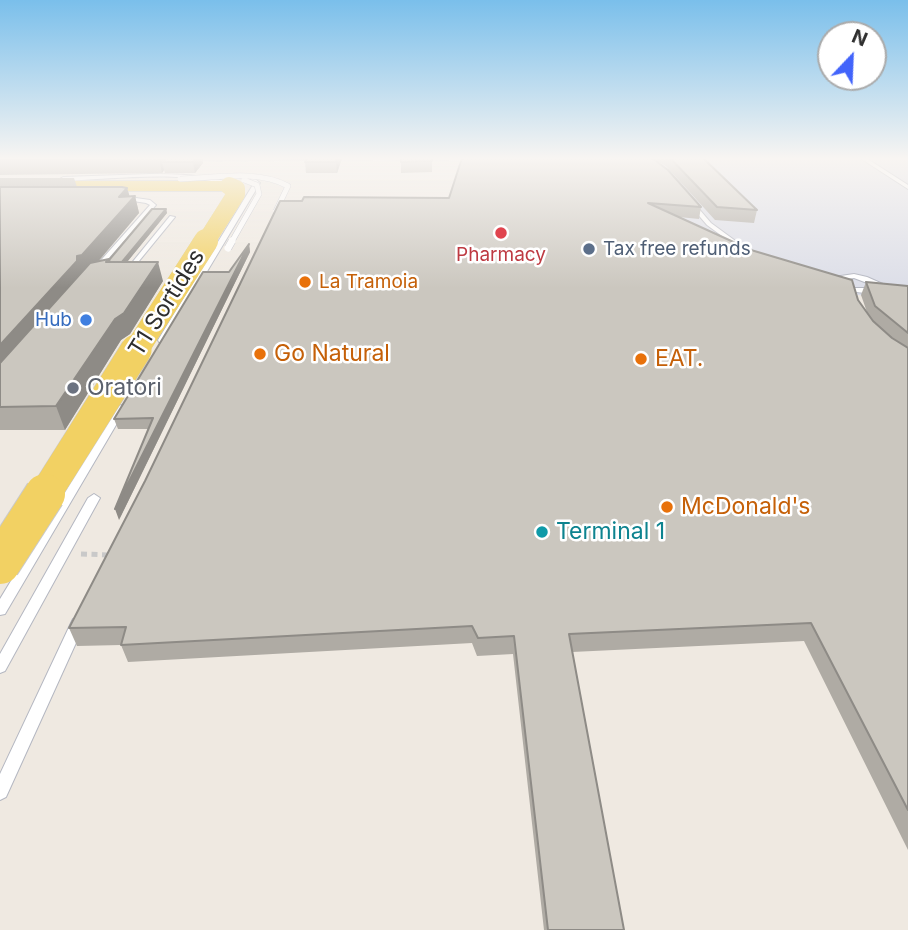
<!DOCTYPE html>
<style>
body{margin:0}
#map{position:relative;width:908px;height:930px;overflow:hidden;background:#efe9e1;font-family:Inter,sans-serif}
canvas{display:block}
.north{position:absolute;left:817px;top:21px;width:70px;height:70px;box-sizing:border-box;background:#fff;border:2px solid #ababab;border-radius:50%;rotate:23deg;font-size:19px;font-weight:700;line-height:28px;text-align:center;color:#2e2e2e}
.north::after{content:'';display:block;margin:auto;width:24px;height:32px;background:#4264fb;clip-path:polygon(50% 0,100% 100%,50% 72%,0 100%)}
</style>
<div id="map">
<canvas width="908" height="930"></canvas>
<div class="north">N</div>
</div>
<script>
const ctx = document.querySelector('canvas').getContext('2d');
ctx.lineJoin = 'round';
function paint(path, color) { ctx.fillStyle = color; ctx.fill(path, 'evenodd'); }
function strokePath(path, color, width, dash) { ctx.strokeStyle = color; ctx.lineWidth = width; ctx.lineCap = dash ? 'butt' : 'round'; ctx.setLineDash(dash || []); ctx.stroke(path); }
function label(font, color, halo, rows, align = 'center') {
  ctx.font = font + ' Inter,sans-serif'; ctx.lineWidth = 5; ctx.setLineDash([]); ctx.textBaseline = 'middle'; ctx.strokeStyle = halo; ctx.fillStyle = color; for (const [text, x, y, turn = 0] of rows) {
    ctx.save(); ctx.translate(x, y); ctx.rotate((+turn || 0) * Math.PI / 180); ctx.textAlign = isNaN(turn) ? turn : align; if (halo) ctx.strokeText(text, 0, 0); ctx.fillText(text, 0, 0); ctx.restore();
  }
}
paint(new Path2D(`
 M0,158h908v145l-136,-22 -75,-45 -51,-66 -15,-11 -631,4z`), '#dcdee8');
const service = new Path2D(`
 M187,158h131l-2,1 -127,1z
 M860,158h6l42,27v4z
 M150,174c28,0 55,1 82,9l3,5 -5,1 -2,-4c-50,-15 -113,-6 -165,-4l-3,-2 3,-2z
 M242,175l12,3 6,5 -94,157 -1,2h-6l-1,-2 96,-157 -4,-3 -10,-2z
 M122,196l28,4 6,5 -57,64h-4v-2l55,-62 -4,-2 -26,-4 -1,-1z
 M689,202h4l18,21 30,22v2h-4l-30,-22 -18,-21z
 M170,216l5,1 -45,55h-4v-2z
 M854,274l13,3 18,8 23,2v4l-25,-2 -29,-11 -13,2v2l14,6h19l4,2c-15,6 -31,1 -44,-7v-6z
 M121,405l5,3 -121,206 -5,1v-16l116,-191z
 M94,494l6,4 -95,173 -5,2v-19l88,-156z
 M78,618l5,1 2,4 -79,174 -6,3v-26l71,-151 2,-4z`);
const primary = new Path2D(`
 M0,181h229l9,5 -9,5h-229z`);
strokePath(service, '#b4b7c1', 2);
strokePath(primary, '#c9c9c9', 2);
strokePath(new Path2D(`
 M81,554l30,1`), '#c9c9c9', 5, [6, 4.5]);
paint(service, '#fff');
paint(primary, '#f2d163');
const serviceBridgeFar1 = new Path2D(`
 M180,179c34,-1 77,-10 108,7l-12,25
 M231,243l28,-49 -2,-9 -13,-5`);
const serviceBridge = new Path2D(`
 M228,248l4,-7`);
const primaryBridgeFar3 = new Path2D(`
 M205,243l31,-49v-5l-7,-3`);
const primaryBridgeFar2 = new Path2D(`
 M135,352l71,-111`);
const primaryBridgeFar1 = new Path2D(`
 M44,496l92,-146`);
const primaryBridge = new Path2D(`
 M0,564l45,-70`);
strokePath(serviceBridgeFar1, '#b4b7c1', 6, []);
strokePath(serviceBridge, '#b4b7c1', 8, []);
strokePath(primaryBridgeFar3, '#c9c9c9', 18, []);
strokePath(primaryBridgeFar2, '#c9c9c9', 24, []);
strokePath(primaryBridgeFar1, '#c9c9c9', 32, []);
strokePath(primaryBridge, '#c9c9c9', 42, []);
strokePath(serviceBridgeFar1, '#fff', 5);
strokePath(serviceBridge, '#fff', 7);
strokePath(primaryBridgeFar3, '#f2d163', 18);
strokePath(primaryBridgeFar2, '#f2d163', 24);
strokePath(primaryBridgeFar1, '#f2d163', 31);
strokePath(primaryBridge, '#f2d163', 40);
paint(new Path2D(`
 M0,158h203v5l-8,10h-30l-1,-3 -2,3 -162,2z
 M342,158l-5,15h-31l-1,-11z
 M432,158v14l-31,1v-11z
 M462,158l239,49 -2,12 -20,-2 179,83 10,15 -7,-20 5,-13 42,4v564l-104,-209 -232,11 52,278h-80l-31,-276 -36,2 -5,-13 -344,19 -7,-17 -44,1 -8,-18 380,-430z
 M656,158h47l54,52 -3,13 -39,-3 -49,-54 -11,-6z
 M0,178h74l3,9 50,1 3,9 5,-1 4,17 -40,48 10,-1 57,-51 1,4 -40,49 36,19 -33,53 -9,6 -56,90h-65z
 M249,244l1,8 -131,268 30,-91h-31l-4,-10 115,-147z`), '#afaba4');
paint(new Path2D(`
 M159,158h11l-8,4 2,8 -2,3z
 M196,158h7v5l-8,10 -2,-11z
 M337,158h5l-5,15 -1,-11z
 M127,188l4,13 4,-5 4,17 -139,164v-32l77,-89 42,-59z
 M166,209l1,4 -44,54 -11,2 2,9 -3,4 -3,-12 -3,1 -2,-5 4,-1 -1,-3 3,-3 1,6 12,-3z
 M249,244l1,8 -131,268 -4,-11z
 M158,262l5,19 -33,53 -9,6 -56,90 -9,-24 59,-87z`), '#8e8b86');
const building = new Path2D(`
 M0,158h117l-117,2z
 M166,158h30l-3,4h-31z
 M307,158h30l-1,4h-31z
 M401,158h31v3l-31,1z
 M462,158h190l16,12 33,37 -53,-4 103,47 101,30 6,20 15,21 19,17 16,10v462l-97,-187 -242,11 55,296h-76l-34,-294 -36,2 -6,-12 -351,19 5,-18 -57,1 76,-147 135,-280h22l2,-4 145,1z
 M670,158h33l54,52 -40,-3z
 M0,187h122l5,1 -8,9 16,-1 -53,59 -5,1v5l-77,84z
 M152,209h14l-44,53h-12l-1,-2z
 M249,244l-134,265 38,-91 -39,1 89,-147h26z
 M109,259l-3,3h52l-34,51 -9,6 -59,87 -56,1v-44l90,-100z
 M866,282l42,4v47l-33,-27z`);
paint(building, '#cbc7bf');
strokePath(building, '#8e8b86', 2);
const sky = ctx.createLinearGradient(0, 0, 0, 288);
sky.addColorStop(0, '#7abfeb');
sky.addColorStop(0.55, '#f8f5f2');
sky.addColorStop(1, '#f8f5f200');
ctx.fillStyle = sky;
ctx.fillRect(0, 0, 908, 288);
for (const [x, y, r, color] of [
 [501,233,7,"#e0444e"],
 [589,249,7,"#5c6f8a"],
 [305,282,7,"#e8710a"],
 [86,320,7,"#3f7fe0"],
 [260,354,7,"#e8710a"],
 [641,359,7,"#e8710a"],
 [73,388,7,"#6b7280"],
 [667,507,7,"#e8710a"],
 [542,532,7,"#0f9aa8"]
]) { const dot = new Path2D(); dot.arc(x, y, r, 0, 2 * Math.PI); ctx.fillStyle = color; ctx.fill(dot); strokePath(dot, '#fff', 2.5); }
label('19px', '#4e5e75', '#fff', [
 ["Tax free refunds",603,249]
], 'left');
label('19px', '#be3a42', '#fff', [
 ["Pharmacy",501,255]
]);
label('19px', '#c56008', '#fff', [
 ["La Tramoia",319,282]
], 'left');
label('19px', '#366cbe', '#fff', [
 ["Hub",72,320]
], 'right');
label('23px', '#2e2e2e', '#fff', [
 ["T1 Sortides",167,303,-58]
]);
label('23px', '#c56008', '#fff', [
 ["Go Natural",274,354],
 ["EAT.",655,359],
 ["McDonald's",681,507]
], 'left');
label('23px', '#5b616d', '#fff', [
 ["Oratori",87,388]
], 'left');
label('23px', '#0d838f', '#fff', [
 ["Terminal 1",556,532]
], 'left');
</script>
